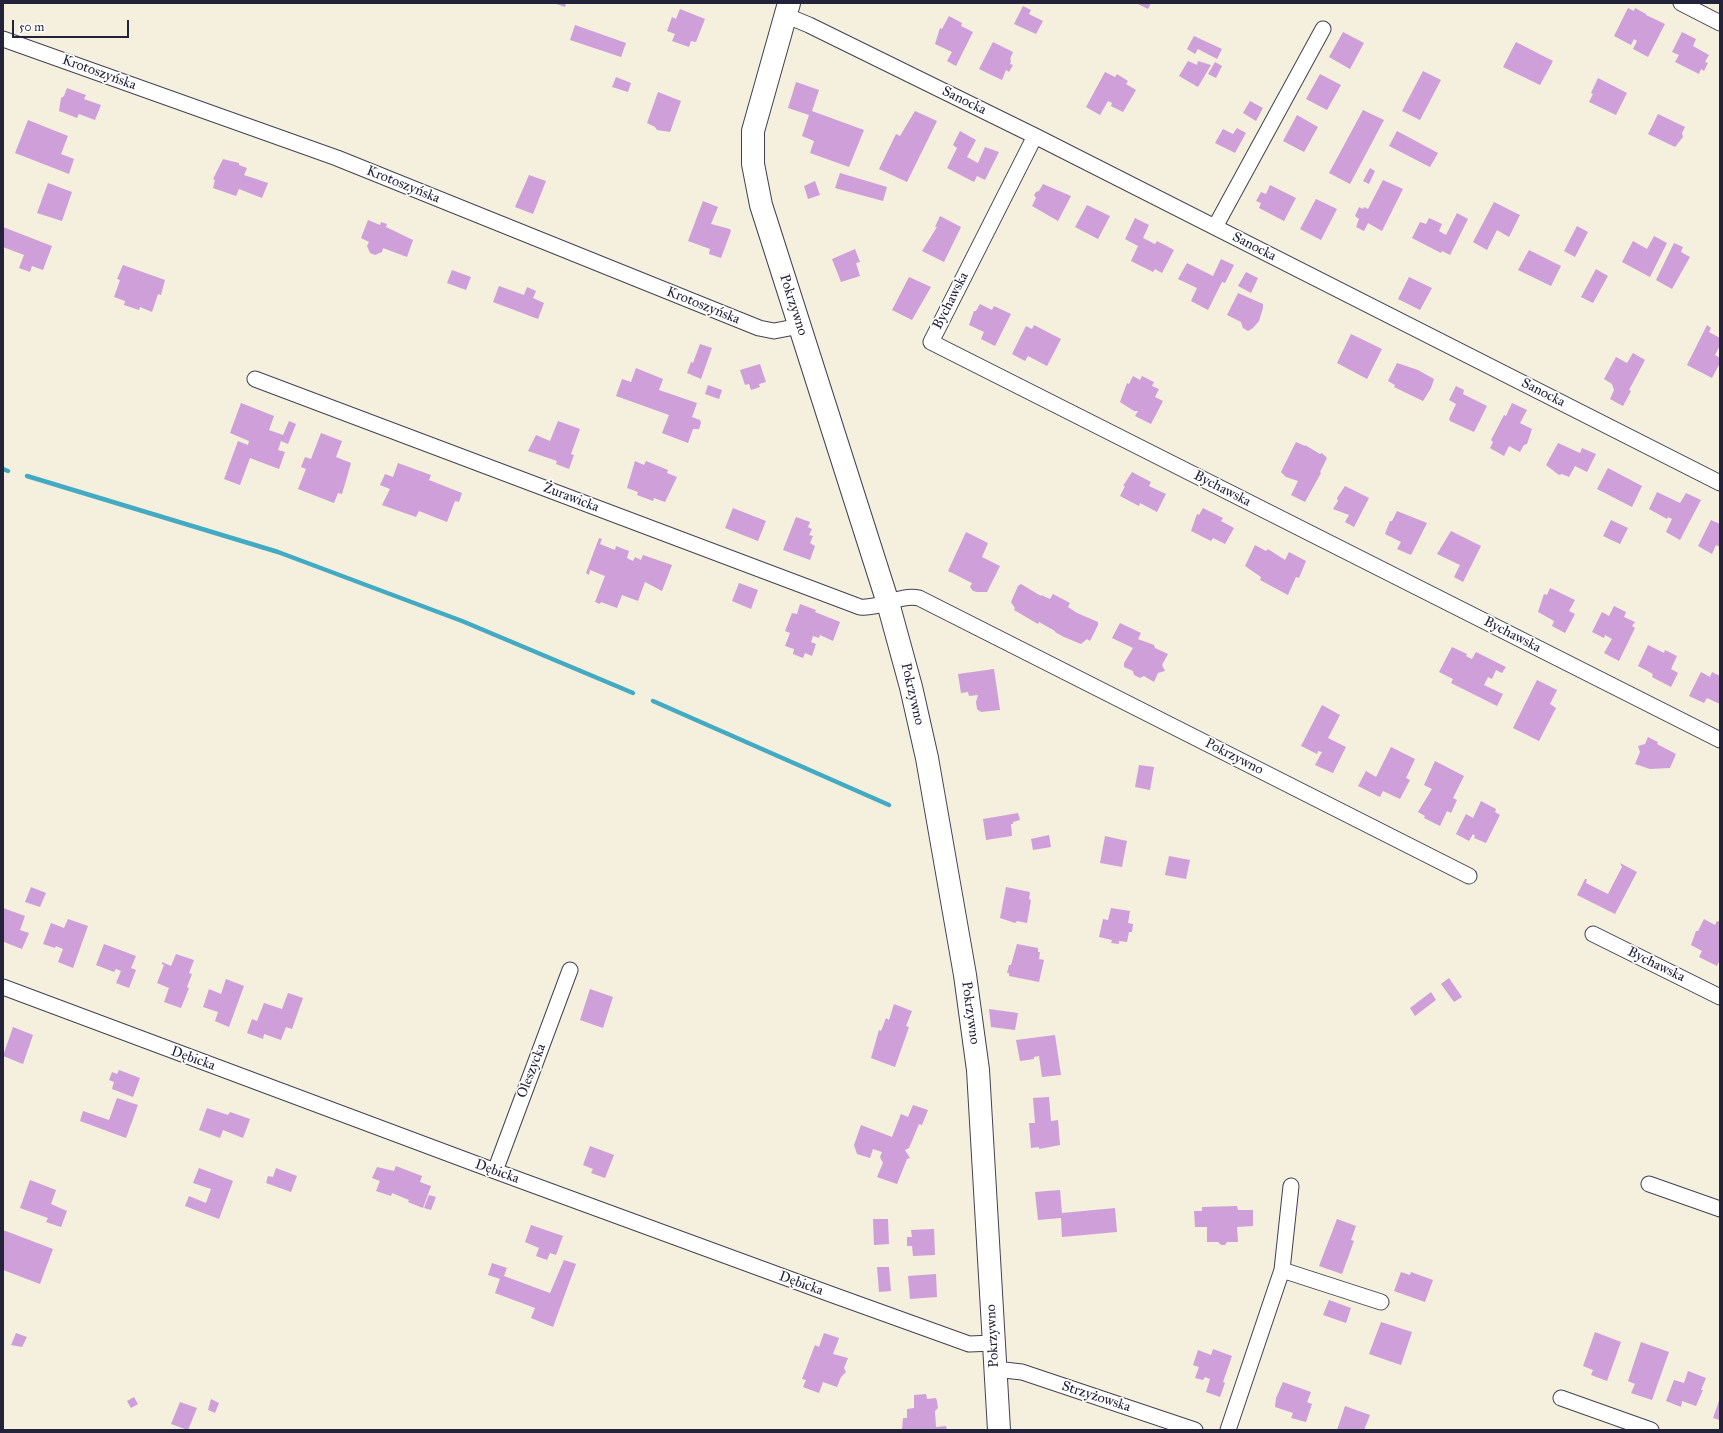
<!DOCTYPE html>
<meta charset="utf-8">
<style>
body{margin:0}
#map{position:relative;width:1723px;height:1433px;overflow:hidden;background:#f5efdd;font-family:"IM FELL Great Primer",serif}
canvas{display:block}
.frame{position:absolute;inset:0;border:4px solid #22223b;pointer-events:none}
.scale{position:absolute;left:12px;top:20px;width:117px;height:18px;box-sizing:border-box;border:2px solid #22223b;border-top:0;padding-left:5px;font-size:12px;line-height:14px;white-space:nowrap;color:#22223b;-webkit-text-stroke:3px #fff;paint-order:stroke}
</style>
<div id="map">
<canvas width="1723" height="1433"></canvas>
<div class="frame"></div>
<div class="scale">50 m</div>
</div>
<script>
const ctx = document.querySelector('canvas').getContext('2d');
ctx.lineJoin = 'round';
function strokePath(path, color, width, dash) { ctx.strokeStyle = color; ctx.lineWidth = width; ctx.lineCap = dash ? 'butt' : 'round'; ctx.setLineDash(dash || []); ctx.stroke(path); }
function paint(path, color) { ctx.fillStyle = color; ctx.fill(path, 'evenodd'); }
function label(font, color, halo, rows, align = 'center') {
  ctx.font = font + ' "IM FELL Great Primer",serif'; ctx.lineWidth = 3.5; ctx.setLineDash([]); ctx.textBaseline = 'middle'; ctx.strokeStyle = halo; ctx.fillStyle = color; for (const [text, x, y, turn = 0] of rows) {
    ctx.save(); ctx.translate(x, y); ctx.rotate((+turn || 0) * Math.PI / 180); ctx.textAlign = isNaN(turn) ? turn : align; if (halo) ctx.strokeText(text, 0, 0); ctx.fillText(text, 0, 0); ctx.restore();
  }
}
strokePath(new Path2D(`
 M3,469l5,2
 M27,476l251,76 184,69 171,72
 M653,701l236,104`), '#43aac3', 4.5);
paint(new Path2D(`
 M554,3h12l-1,4z
 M1136,3h15l-3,6z
 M1023,6l8,4 -2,4 14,7 -7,13 -22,-10z
 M1628,8l6,3 1,-3 11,6v1l19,9 -17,33 -15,-8 4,-8 -3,-2 -3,6 -17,-9z
 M680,9l25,10 -9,23 -5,-1 -2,6 -17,-6 3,-7 -8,-3 5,-14 4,2z
 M949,16l13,7 -1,3 12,6 -17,34 -9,-5 5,-9 -17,-8 5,-16 2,1z
 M575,25l51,18 -5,14 -51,-17z
 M1343,32l21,11 -14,26 -21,-12z
 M1682,32l14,7 -3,7 16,9 -4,7 3,1 -4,8 -3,-2 -2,5 -24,-12 4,-7 -7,-3z
 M1194,36l28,13 -5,10 -19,-10 -3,5 -8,-5z
 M993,42l20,10 -3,7 1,1 -1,4 3,1 -4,7 -3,-2 -4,10 -23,-11z
 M1516,42l37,19 -13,24 -37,-18z
 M1188,61l9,4 1,-4 13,4 -13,22 -19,-11z
 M1215,62l7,4 -6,12 -8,-4z
 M1423,71l18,9 -21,40 -18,-9z
 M1105,72l10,5 2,-3 11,7 -2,3 10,6 -13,22 -12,-6 1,-3 -4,-2 -8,14 -14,-8z
 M1320,74l21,11 -14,25 -21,-11z
 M616,77l15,6 -3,9 -16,-5z
 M1598,78l29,15 -11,22 -27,-13 4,-8 -2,-1z
 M796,82l23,8 -7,21 52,19 -15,37 -39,-14 4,-12 -12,-5 7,-21 -21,-7z
 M67,88l19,7 -2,4 17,6 -6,15 -16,-6 -2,4 -18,-7 2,-13 3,-2z
 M658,92l23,9 -11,31 -13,-2 -2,-3 -8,-4z
 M1250,101l13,7 -7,13 -13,-8z
 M1363,110l21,10 -34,64 -21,-11z
 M915,111l22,10 -30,61 -28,-13 17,-35 4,2z
 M1658,114l27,13 -3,6 1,4 -8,10 -27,-13z
 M1297,115l21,12 -14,25 -21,-11z
 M28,120l40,16 -7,18 13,5 -5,15 -54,-21z
 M1237,128l9,5 -11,20 -20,-10 8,-14 10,5z
 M960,131l16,9 -9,17 11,6 7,-16 14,5 -14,28 -8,-4 -3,6 -27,-14 10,-20 -4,-3z
 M1397,131l41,22 -8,14 -41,-21z
 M223,159l16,4v2l8,3 -3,7 24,8 -6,15 -23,-9 -3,7 -23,-8 2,-8 -2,-1z
 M1370,168l5,3 -6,13 -6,-3z
 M840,173l47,14 -4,14 -48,-13z
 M529,175l17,6 -13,33 -18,-7z
 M1383,180l20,9 -21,42 -14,-8 -4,8 -8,-4 3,-8 -4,-3 4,-9 4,2 1,-2 4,2z
 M815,181l5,14 -12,4 -4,-13z
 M48,183l24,9 -10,29 -25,-8z
 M1043,184l28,12 -13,25 -26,-15 4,-8 -2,-3 2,-3 3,-1z
 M1270,185l26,13 -12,23 -25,-13 2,-5 -5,-2 5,-9 5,2z
 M1316,199l21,10 -16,31 -21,-11z
 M703,201l15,6 -7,17 19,5 1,2 -10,27 -12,-4 1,-5 -22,-8z
 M1494,202l26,13 -11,22 -12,-7 -10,20 -14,-8z
 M1087,205l23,11 -12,23 -23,-12z
 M1457,213l11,6 -18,36 -8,-4 -1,2 -29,-15 8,-16 6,2 3,-6 13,6 -3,7 7,4z
 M940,216l21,11 -17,35 -22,-11 15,-24h-2z
 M1135,218l14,7 -6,13 12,6 2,-3 17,9 -12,23 -7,-4 -2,3 -22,-11 7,-15 -13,-7z
 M368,220l12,5 1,-3 6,2 -1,3 27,13 -6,17 -24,-9 -1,4 -7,3 -5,-2 -3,-7 2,-4 -8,-4z
 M1577,226l11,6 -13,25 -11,-6z
 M3,227l49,19 -9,24 -11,-4 -2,6 -11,-4 5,-13 -21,-8z
 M1654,236l13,7 -17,34 -28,-15 11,-21 14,8z
 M1674,243l9,4 -2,5 9,5 -18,32 -16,-9z
 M855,249l5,13 -4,1 4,13 -19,6 -9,-23z
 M1529,250l32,16 -10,20 -33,-16z
 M1221,259l13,6 -9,18 -3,-1 -14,28 -17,-9 6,-13 -19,-9 9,-16 26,13z
 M123,265l42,15 -4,15 -3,-1 -6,18 -12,-5 -1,3 -15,-5 1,-4 -11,-4 6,-17 -3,-1z
 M1596,269l12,7 -15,27 -12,-6z
 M452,270l19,7 -5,13 -19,-7z
 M1246,272l12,6 -7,15 -13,-7z
 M909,277l22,10 -19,33 -20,-10z
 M1409,277l23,11 -12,22 -22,-11z
 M499,286l25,9 3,-8 9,4 -3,7 11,5 -6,16 -45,-17z
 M1238,293l25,11v4l-4,13 -6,7 -5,3 -5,-3 -2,-6 -14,-7z
 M980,304l12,6 2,-4 17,8 -16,32 -14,-7 3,-7 -15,-7 5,-14h2z
 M1034,325l27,14 -14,27 -19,-10 -3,5 -13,-7 14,-28 6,3z
 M1707,325l4,3 -2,4 11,6v7l-5,10 5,3v5l-8,15 -25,-13z
 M1351,334l31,15 -15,30 -30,-16z
 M700,344l12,4 -11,31 -14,-6 4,-11 2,1z
 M1633,353l12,7 -16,30 2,1 -8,15 -13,-7 4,-9 -2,-6 -8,-5 12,-22 11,6z
 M1397,363l21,7 16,9 -3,9 -8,13 -29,-14 1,-2 -7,-4z
 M760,364l6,18 -7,2 1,3 -9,3 -2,-6 -4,1 -5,-15z
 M636,368l27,11 -4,11 38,13 -5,14 8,3 1,3 -2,6h-6l-5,14 -26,-10 7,-18 -53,-19 6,-17 9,3z
 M1133,376l7,4 2,-4 12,6 -2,4 7,3 -4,8 8,4 -12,23 -16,-8 3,-5h-4l-14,-9 7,-19 2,1z
 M708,385l14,5 -3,9 -14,-5z
 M1456,386l8,4 -1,4 24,12 -13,26 -24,-11 -1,-2 7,-15 -7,-4z
 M241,403l33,13 -5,14 14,5 6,-14 7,3 -8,20 -7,-3 -3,9 7,2 -6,17 -29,-11 -10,27 -16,-6 14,-38 10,4 1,-4 -19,-8z
 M1512,403l15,7 -7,13 12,6 -5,15 -3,1 -4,7 -11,-6 -5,10 -14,-8 3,-6 -2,-2 13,-25 2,1z
 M558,421l22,8 -9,25 3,1 -5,14 -13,-5 1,-3 -29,-10 8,-16 14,6z
 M321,433l21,8 -6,16 15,6 -9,31 -4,-1 -4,10 -36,-14 8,-20 -5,-2 4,-10 6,2z
 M1296,442l9,4v-1l15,9 2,-1 5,5 -7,14 1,1 -16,29 -14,-7 7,-14 -12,-4 -5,-5z
 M1558,443l22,10 2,-5 14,6 -9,18 -12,-6 -6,11 -7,-3 -3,1 -13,-10z
 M635,461l9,4 2,-4 22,9 -1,3 10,4 -12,25 -11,-4 -1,3 -16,-6 1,-3 -11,-4z
 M398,463l33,12 -2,5 33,13 -3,9 -4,-1 -8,21 -28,-11 -3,6 -34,-12 8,-16 -10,-4 5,-11 8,3z
 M1608,468l34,18 -10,21 -35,-18z
 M1132,472l19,10 -2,4 17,8 -9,18 -17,-9 -1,3 -19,-10 5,-10h-2z
 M1345,486l24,12 -15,29 -9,-5 4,-7 -16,-6 5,-8 -1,-3z
 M1657,492l23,11 6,-10 15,7 -21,40 -14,-8 6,-13 -4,-2 -1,2 -18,-10z
 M733,508l33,13 -8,20 -33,-13z
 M1203,508l20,10 -2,3 13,7 -9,16 -12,-6 -2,3 -20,-10 6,-17 2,1z
 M1397,511l30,12 -16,32 -14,-6 4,-7 -16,-8 5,-13h2z
 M796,517l14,5 -2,5 4,2 -3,6 4,1 -3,7 5,3 -5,14 -27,-10z
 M1611,520l17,8 -8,16 -17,-8z
 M1711,520l9,4v23l-4,-2 -4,9 -14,-8z
 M1451,531l30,15 -18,36 -9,-5 6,-12 -23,-11z
 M966,532l22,11 -6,14 18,9 -13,26h-10l-4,-1 -3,-4 2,-4 -24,-12z
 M599,538l3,1 -2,5 15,6 1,-4 13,5 -2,7 6,3 2,-4 6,3 2,-5 29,10 -10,26 -17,-9 -7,19 -16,-6 -5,13 -16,-6 -1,2 -5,-2 10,-26 -15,-6 -1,5 -3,-2z
 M1255,545l11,6 2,-2 17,11 4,-8 17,9 -7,17 -3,-1 -8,18 -28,-15 1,-3 -16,-11z
 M739,583l19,7 -7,19 -19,-8z
 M1021,584l20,12v-1l9,4 3,-5 17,9 -2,4 9,6 21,9v3l-8,16 -3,-2 -6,5 -17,-7 -9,-5v-1l-16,-9 -1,2 -24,-14 1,-2 -4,-6 7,-16z
 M1550,588l25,12 -6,11 6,3 -10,19 -13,-7 2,-5 -16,-9 6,-18 3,1z
 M800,604l16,6 -1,2 25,10 -7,19 -13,-6 -1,3 -6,-2 -2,6 5,2 -4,12 -7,-3 -2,5 -10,-4 1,-5 -9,-3 5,-13 -5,-2 7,-18 5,1z
 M1614,606l12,6 -2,5 11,5 -3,4 3,2 -16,33 -15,-8 8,-14 -7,-4 -1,3 -12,-6 10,-20 7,4z
 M1120,623l21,10 -3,6 16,6 1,3 13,6 -6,11 3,6 -7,2 -4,9 -10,-6 -4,2 -6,-3 -1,-4 -9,-4v-4l9,-15 -21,-10z
 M1648,645l16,8 1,-3 12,6 -6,13 7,4 -7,14 -19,-10 1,-3 -15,-8z
 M1452,647l15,7 -1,2 6,3 4,-7 30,15 -4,6 -6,-3 -4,9 -4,-2 -4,8 19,9 -6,12 -46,-23 2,-4 -14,-7z
 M994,669l6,41 -19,2 -4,-3 -1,-7 2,-7 -9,1 -1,-4 -7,1 -3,-19z
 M1701,672l9,5 2,-5 8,4v28l-13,-6 -3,5 -15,-7z
 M1537,680l20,10 -7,14 6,4 -17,33 -26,-13z
 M1322,705l18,10 -12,23 18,9 -13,26 -18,-8 7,-13 -4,-1 -1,3 -16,-8z
 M1648,737l10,5 -1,2 19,10 -6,14 -20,1 -15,-5 5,-12 -2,-6 7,-2z
 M1391,747l24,12 -9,19 4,2 -10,19 -17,-8 -3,6 -22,-11 8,-15 10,6z
 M1435,761l29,15 -11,22 4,2 -6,13 -4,-2 -7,15 -16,-8 1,-2 -7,-4 14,-23 -8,-4z
 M1139,765l15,2 -4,23 -15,-3z
 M1481,801l15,8 -1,3 5,3 -14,28 -12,-5 1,-2 -2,-2 -4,7 -13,-7 10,-20 7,4z
 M1018,813l2,7 -7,2v2h-2l1,12 -26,4 -3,-21z
 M1049,835l2,12 -18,3 -2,-11z
 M1105,836l22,5 -5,26 -22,-4z
 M1169,856l21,4 -4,19 -21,-4z
 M1620,863l17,9 -22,42 -38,-19 8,-16h2l-1,4 22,11 14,-27z
 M31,887l15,6 -6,14 -15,-5z
 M1006,887l24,5 -1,7 2,1 -4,23 -10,-2 -2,2 -15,-5z
 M3,908l22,8 -5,14 9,3 -7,16 -18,-7z
 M1111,908l19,3 -2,12 5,1 -1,8h-3l-2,10 -8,-1v3l-8,-1 1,-3 -13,-3 4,-18 5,1z
 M68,919l20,7 -15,42 -15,-6 5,-13 -7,-3 -1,2 -12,-4 8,-21 13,5z
 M1704,919l11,6 2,-4 3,1v37l-3,7 -18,-9 3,-6 -11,-6 5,-14h2z
 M104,944l32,12 -5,12 5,2 -7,18 -13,-5 5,-12 -5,-2 -2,3 -18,-7z
 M1017,944l21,4v4h2l-1,7 5,1 -5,22 -30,-6v-3h-2l2,-8h2z
 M176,954l18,6 -5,13 3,1 -5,13 2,1 -8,20 -17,-6 5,-14 -12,-5 7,-18 -2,-1v-2l9,4z
 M1449,978l13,19 -8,5 -13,-18z
 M226,979l18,7 -15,41 -14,-6 3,-9 -15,-5 6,-18 12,5z
 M590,989l23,8 -10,31 -23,-8z
 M1431,992l5,8 -21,16 -5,-8z
 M288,993l15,5 -11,31 -6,-2 -5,13 -17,-6 -1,5 -16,-6 5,-14 5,2 7,-18 18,6z
 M894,1004l18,7 -6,15 3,1 -14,40 -24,-9 8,-28 2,1 5,-13 3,2z
 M989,1009l29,4 -3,17 -24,-3z
 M13,1027l20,8 -10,29 -20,-8z
 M1055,1035l6,40 -19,2 -3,-21 -5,1v2l-14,2 -4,-21z
 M119,1070l21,8 -7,19 -21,-8 2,-7 -5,-2 3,-8 5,2z
 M1049,1097l2,24 7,-1 2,25 -21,4v-2l-8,1 -2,-25h6l-2,-25z
 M117,1098l21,7 -12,33 -46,-17 3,-10 26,9z
 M913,1105l15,5 -6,15 -3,-1 -10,24 -4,2 5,8 -3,1 -10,25 -20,-7 6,-14 -3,-6 2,-5 -9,-3 -3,9 -13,-4 -3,-9 7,-20 31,12 9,-23 7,3z
 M207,1108l21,7 2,-3 20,7 -7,19 -20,-8 -3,8 -21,-8z
 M590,1146l24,9 -9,23 -14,-5 2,-4 -10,-4z
 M396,1166l26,10 -2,6 11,4 -8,22 -15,-6 1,-2 -17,-7 -1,3 -15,-5 4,-10 -8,-3 5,-11 17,4z
 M199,1168l34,13 -14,38 -34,-13 4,-10 17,7 5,-14 -18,-6z
 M276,1168l21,8 -6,16 -25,-9 2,-7 5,1z
 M30,1180l26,10 -5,14 16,7 -6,16 -15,-5 2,-4 -28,-10z
 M1060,1190l2,23 53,-5 2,24 -55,5 -1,-19 -23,2 -3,-28z
 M429,1195l7,2 -5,13 -7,-2z
 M1237,1206l1,4h15v16l-16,1 1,15h-11l-2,3h-4l-3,-3h-11v-15h-12l-1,-16h8v-4z
 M873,1219h15l1,25 -15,1z
 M1337,1219l19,7 -5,14 3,1 -12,33 -23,-8z
 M531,1225l32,11 -7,19 -6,-2 -3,7 -11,-4 3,-8 -14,-6z
 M934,1229l1,26 -22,1 -1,-10h-5v-9h5l-1,-7z
 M3,1230l50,19 -13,35 -37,-14z
 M564,1260l12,4 -23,63 -22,-9 4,-10 -40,-15 5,-14 -12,-4 4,-12 15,5 -3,8 46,17z
 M877,1267h12l2,24 -12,1z
 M1401,1272l9,3 1,-3 22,8 -8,22 -31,-11z
 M936,1274l1,23 -27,2 -2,-23z
 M1329,1300l22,8 -5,15 -23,-8z
 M1381,1322l31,10 -11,33 -32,-11z
 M1595,1332l26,10 -14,39 -16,-6 2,-5 -10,-4z
 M16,1333l11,4 -5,10 -11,-2z
 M824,1333l15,5 -6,16 15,4 -4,10 2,4 -5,5 -4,10 -14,-5 -4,11 -16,-6 3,-7 -4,-1 13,-34 4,2z
 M1641,1342l28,10 -17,48 -21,-7 4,-9 -7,-3z
 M1213,1349l19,7 -9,26 2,1 -5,14 -14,-5 4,-13 -5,-2 -2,3 -8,-2 4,-11 -6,-2 5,-15 13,5z
 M1688,1371l18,7 -5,12h2l-7,16 -14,-5 -1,6 -15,-6 8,-21 10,3z
 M1283,1382l28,10 -4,10 5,2 -6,18 -15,-4 2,-5 -18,-6 1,-9z
 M926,1394l1,5 9,-1 1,3 1,7 -3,3 1,16 10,-1 1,4h-45l1,-12h4v-9l7,-1v-13z
 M134,1397l4,7 -7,4 -4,-7z
 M1720,1398v22l-7,-2z
 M211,1399l8,4 -4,10 -7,-3z
 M180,1402l17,6 -9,22 -17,-6z
 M1345,1406l25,9 -6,15h-27z`), '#ce9fd8');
const street = new Path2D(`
 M1681,3l39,20
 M785,15l24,10 226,111 685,347
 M3,39l334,119 422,170 15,3 26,-5
 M1035,136l-104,206 789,398
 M1215,227l108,-198
 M255,379l605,228c21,2 39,-13 59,-9l550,278
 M1593,934l127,63
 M3,987l492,184 338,124 136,49 25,-1
 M495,1171l75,-201
 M1649,1184l71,25
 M1282,1270l99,32
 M995,1369l27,3 173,58
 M1561,1398l90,32
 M1228,1430l54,-160 9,-84`);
const secondary = new Path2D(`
 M789,3l-36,128v33l8,41 127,398 23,84 16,71 38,217 13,95 21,360`);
strokePath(street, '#424153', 17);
strokePath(secondary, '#424153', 24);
strokePath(street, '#fff', 15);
strokePath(secondary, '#fff', 22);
label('14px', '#22223b', '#fff', [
 ["Krotoszyńska",99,73,20],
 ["Sanocka",964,101,26],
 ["Krotoszyńska",403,185,22],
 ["Sanocka",1254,247,27],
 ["Bychawska",951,301,-63],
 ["Pokrzywno",793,305,72],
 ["Krotoszyńska",703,306,22],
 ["Sanocka",1543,393,27],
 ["Bychawska",1222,489,27],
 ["Żurawicka",571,498,21],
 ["Bychawska",1512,635,27],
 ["Pokrzywno",912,694,77],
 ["Pokrzywno",1234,757,27],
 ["Bychawska",1656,965,26],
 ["Pokrzywno",970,1013,82],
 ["Dębicka",193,1059,20],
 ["Oleszycka",532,1071,-69],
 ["Dębicka",497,1172,20],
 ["Dębicka",801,1284,20],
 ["Pokrzywno",993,1336,-93],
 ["Strzyżowska",1096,1397,18]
]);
</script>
